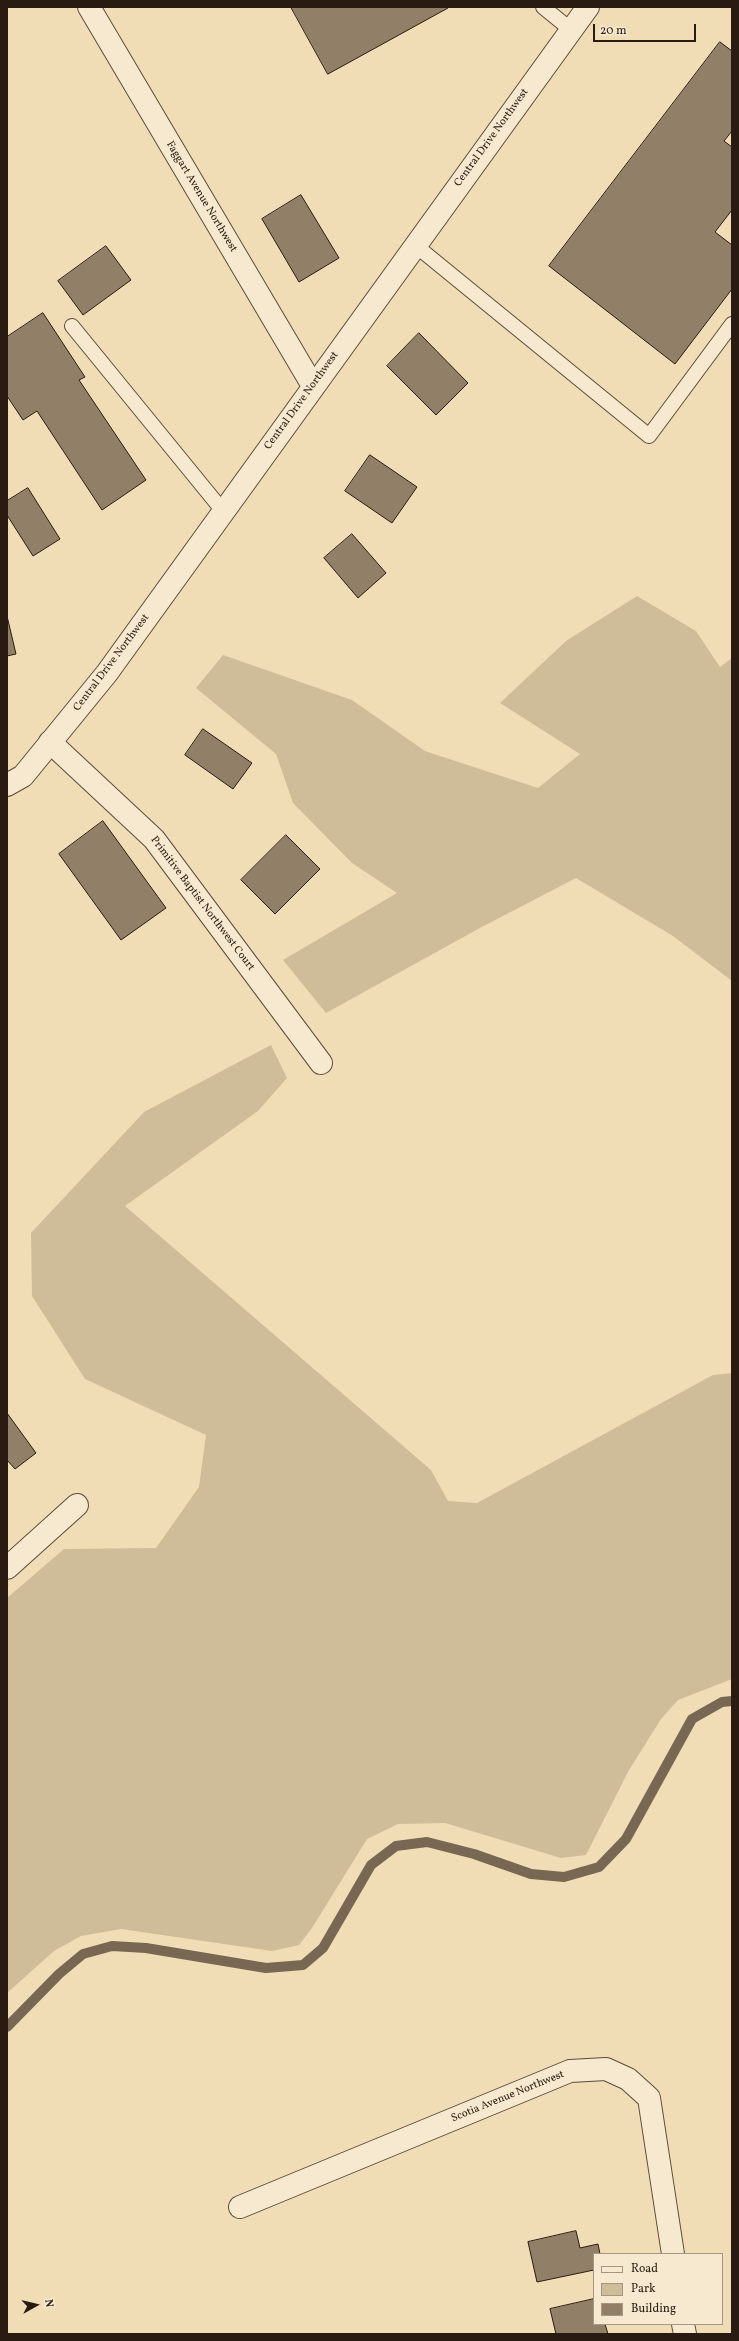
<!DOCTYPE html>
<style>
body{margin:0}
#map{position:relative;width:739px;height:2341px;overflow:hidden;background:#f1ddb5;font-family:Vollkorn,serif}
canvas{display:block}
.frame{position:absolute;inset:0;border:8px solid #291b12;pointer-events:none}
.legend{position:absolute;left:593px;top:2253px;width:130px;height:72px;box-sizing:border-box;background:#f6e9cf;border:1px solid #a49783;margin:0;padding:5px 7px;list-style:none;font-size:12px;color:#291b12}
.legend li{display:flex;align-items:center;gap:8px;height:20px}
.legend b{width:20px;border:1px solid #a49783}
.north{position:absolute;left:16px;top:2285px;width:40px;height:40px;-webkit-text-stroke:3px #f6e9cf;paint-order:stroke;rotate:82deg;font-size:11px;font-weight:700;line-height:16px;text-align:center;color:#291b12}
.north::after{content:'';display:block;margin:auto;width:14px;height:18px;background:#291b12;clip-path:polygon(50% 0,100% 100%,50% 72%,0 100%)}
.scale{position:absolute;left:593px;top:24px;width:103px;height:18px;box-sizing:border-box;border:2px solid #291b12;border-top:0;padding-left:5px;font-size:12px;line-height:14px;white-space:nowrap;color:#291b12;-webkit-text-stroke:3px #f6e9cf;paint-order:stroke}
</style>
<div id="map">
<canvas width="739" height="2341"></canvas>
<div class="frame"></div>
<ul class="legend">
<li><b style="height:5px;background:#f6e9cf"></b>Road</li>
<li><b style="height:11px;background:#cfbc99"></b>Park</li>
<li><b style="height:11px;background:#918067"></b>Building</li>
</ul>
<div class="north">N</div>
<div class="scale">20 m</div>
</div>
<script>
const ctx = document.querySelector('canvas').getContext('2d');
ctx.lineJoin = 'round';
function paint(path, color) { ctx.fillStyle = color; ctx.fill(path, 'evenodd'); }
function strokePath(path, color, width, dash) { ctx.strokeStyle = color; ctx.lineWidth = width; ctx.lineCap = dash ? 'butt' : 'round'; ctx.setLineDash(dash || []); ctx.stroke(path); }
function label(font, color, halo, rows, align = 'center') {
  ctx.font = font + ' Vollkorn,serif'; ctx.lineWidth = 3; ctx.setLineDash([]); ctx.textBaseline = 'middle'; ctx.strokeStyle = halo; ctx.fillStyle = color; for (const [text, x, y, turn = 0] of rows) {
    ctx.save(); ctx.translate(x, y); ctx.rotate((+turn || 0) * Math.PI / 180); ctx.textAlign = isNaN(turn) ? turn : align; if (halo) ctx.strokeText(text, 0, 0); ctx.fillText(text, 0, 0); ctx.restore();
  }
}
paint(new Path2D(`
 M637,596l59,35 24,36 12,-9v323l-59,-45 -97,-58 -98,51 -152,84 -43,-53 114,-67 -45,-30 -59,-60 -17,-49 -80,-66 27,-33 129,45 73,51 113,37 42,-34 -80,-51 66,-62z
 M271,1045l16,33 -29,33 -133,95 306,264 17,31 29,2 236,-128 19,-2v306l-54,21 -17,19 -32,51 -43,85 -25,3 -116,-35 -47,1 -31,15 -55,89 -13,17 -27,6 -151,-22 -40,7 -27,15 -47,42v-395l57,-49 92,-1 43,-61 7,-52 -121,-56 -53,-83 -1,-63 113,-121z`), '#cfbc99');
strokePath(new Path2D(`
 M7,2027l52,-53 24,-20 29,-8 34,2 120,20 37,-3 20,-17 48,-83 25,-19 31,-4 47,12 57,20 33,3 35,-10 27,-28 66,-120 30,-17 10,-1`), '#786853', 10);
const building = new Path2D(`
 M291,7h156l1,1 -120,66z
 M720,42l12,9v80l-8,10 8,6v63l-17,22 17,13v44l-57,75 -126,-98z
 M301,195l38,63 -40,24 -37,-63z
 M106,246l25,34 -48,35 -25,-34z
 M43,313l42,64 -6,3 67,100 -44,30 -65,-99 -14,9 -16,-24v-59z
 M419,333l49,50 -32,32 -49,-49z
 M370,455l47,32 -25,36 -47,-32z
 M28,488l32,51 -27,17 -26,-41v-14z
 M352,534l34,39 -28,25 -34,-40z
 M7,616l9,38 -9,2z
 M203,729l49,34 -19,26 -48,-34z
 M103,821l63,87 -45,32 -62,-86z
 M286,835l34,34 -45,45 -34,-34z
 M7,1413l29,40 -21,16 -8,-9z
 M576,2231l4,17 18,-4 2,10h-6v16l-57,12 -9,-40z
 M594,2299v25h11l3,10h-52l-6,-25z`);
paint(building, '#918067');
strokePath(building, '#291b12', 1);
const service = new Path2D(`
 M543,7l27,22
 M415,245l234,191 83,-112
 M72,326l151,185`);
const minor = new Path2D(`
 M89,7l224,379
 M50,742l104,97 167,224
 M7,1568l70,-63
 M240,2207l330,-136 36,-2 22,10 21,19 24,156
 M683,2324l2,10`);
const tertiary = new Path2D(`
 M7,785l16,-9 84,-103 481,-666`);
strokePath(service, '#5b4c3b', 16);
strokePath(minor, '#5b4c3b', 24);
strokePath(tertiary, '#5b4c3b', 24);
strokePath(service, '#f6e9cf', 14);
strokePath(minor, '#f6e9cf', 22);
strokePath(tertiary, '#f6e9cf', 22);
label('11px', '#291b12', '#f6e9cf', [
 ["Central Drive Northwest",492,138,-54],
 ["Faggart Avenue Northwest",201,197,59],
 ["Central Drive Northwest",302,401,-54],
 ["Central Drive Northwest",112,663,-53],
 ["Primitive Baptist Northwest Court",202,904,53],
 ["Scotia Avenue Northwest",508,2097,-22]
]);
</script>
